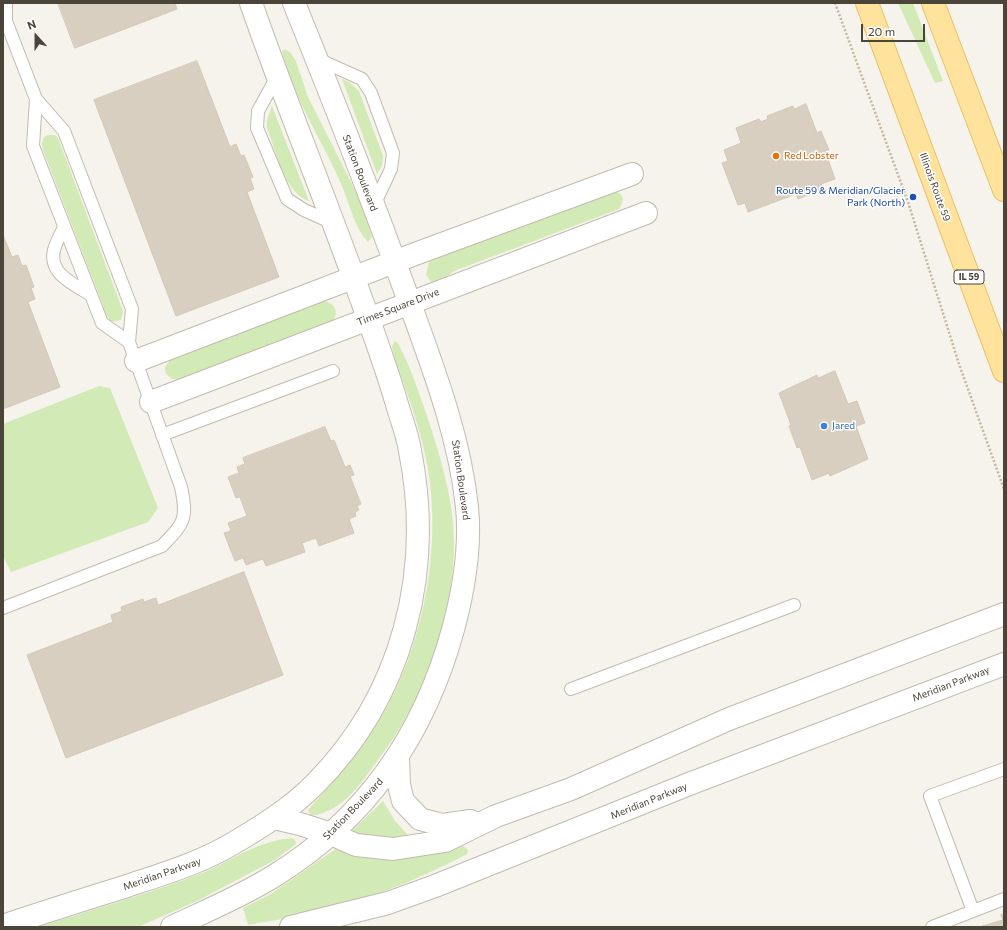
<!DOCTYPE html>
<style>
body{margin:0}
#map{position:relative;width:1007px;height:930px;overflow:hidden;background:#f6f3ec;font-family:Commissioner,sans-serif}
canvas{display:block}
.frame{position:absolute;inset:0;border:4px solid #4b4439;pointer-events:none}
.north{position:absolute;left:16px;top:16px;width:40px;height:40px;-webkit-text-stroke:3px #fff;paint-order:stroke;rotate:339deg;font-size:11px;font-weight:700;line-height:16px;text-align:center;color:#4b4439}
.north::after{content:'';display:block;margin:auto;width:14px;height:18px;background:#4b4439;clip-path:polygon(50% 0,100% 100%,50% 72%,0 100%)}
.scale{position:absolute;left:861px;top:24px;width:64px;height:18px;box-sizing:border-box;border:2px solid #4b4439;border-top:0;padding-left:5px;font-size:12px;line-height:14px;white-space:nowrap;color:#4b4439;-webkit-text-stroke:3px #fff;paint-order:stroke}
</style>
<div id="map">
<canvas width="1007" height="930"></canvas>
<div class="frame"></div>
<div class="north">N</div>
<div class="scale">20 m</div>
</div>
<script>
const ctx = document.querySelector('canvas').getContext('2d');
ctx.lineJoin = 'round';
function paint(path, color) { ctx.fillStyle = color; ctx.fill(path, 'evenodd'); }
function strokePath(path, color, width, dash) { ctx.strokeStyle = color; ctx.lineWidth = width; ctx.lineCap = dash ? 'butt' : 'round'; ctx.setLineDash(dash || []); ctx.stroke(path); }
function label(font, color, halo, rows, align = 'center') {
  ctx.font = font + ' Commissioner,sans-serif'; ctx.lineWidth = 3; ctx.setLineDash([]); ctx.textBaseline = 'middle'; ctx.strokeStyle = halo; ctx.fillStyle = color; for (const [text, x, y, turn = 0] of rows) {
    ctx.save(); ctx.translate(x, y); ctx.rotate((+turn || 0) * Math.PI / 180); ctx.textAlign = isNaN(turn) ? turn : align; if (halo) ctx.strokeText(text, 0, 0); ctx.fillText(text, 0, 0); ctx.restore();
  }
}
paint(new Path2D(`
 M898,3h15l30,78 -8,2z
 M284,49l6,3 6,9 12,36 53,105 11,35 -4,5c-14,-15 -18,-37 -26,-56 -19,-45 -48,-86 -60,-134z
 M342,79l7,3 10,9 24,65 -1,10 -5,8z
 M272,106l37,95c-25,-8 -33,-51 -42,-73v-8z
 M48,135h7l3,3 65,173 -2,9 -10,2 -4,-6 -64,-166 -1,-7 2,-6z
 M613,191c11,2 12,9 6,18l-165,62 -16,12 -7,-1 -5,-7 3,-13 6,-3z
 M322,301c14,1 19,13 8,23l-150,56 -8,-1 -6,-5 -1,-7 6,-8z
 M395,341l3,2c13,25 21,50 30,76 13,40 26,82 26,124 0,75 -29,155 -74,214 -18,25 -36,54 -69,59l-3,-6c20,-23 41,-45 58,-70 54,-73 78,-187 61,-276 -7,-37 -20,-72 -33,-107l-2,-11z
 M99,386l11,2 48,120 -10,14 -137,50 -8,-16v-132z
 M383,801l12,20 14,15 -24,4 -32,-5v-5z
 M292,838l3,2 1,4 -23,17 -76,40 -59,26h-99c54,-18 110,-33 163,-54 31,-13 55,-32 90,-35z
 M463,846l5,4 -1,4c-50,27 -107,48 -162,61 -19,4 -38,6 -57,10l-5,-17 28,-14 66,-46 28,9 30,2z`), '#d2eab5');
const building = new Path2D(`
 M58,3h117l2,6 -102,39z
 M197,61l33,86 6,-3 5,12 3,-1 9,22 -3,1 4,11 -7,3 32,85 -103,39 -82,-216z
 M806,104l11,29 4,-2 8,19 -4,1 10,28 -14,5 2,5 -25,10 -2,-5 -48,18 -3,-9 -7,2 -16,-42 6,-2 -4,-11 17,-7 -5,-15 23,-9 2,3 7,-3 -1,-3 26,-10 1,3z
 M3,235l9,22 6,-2 4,11 4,-1 8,22 -3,1 4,11 -7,3 32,85 -57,22z
 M835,371l13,33 9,-3 8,22 -9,3 12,33 -38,17 -1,-3 -17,7 -12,-33 -3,1 -8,-22 2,-1 -12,-32 38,-18 1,3z
 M325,427l6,14 3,-1 11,27 5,-2 4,10 -4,1 11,28 -4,2 2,4 -4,2 1,4 -7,3 5,14 -35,13 -3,-8 -14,5 3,9 -39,14 -3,-7 -17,6 -3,-7 -8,3 -11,-28 7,-2 -3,-8 19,-7 -7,-19 -4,1 -8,-21 11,-4 -2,-6 8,-3 -2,-6z
 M244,572l39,103 -217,83 -39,-103 86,-33 -2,-7 11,-4 -1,-4 22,-8 1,3 12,-4 2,7z
 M1004,914v13h-25l24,-7 -2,-5z`);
paint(building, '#d8cfc1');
strokePath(building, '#d3c7b4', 1);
const lane = new Path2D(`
 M317,59l45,20 9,14 22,60 -2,16 -17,36
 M278,75l-20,36 -1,17 30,71 17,11 29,13
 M36,99l-3,47 69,177 27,19
 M64,227c-3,7 -8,15 -10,23 -6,24 20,34 37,45
 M162,435l171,-64
 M3,608l159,-62c22,-23 26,-26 19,-59l-52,-145 3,-33 -68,-178 -28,-32 -30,-78v-18
 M571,689l223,-84
 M1004,769l-74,27 43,115 31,-12
 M932,927l41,-16`);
const street = new Path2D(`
 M136,361l279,-107 217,-80
 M151,402l495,-189
 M398,757l1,28 4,16 17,18 22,6 29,-4
 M274,818l26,6 31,10 25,11 10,1 27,3 52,-8 51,-25 75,-27 158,-70 275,-105
 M3,926c41,-14 83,-27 124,-40 36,-12 73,-23 105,-42 29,-17 58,-35 82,-59 89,-89 120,-213 96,-334 -2,-14 -7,-27 -11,-40 -13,-46 -30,-90 -46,-135 -33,-91 -70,-181 -102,-273
 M172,927c34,-16 70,-31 102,-51 94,-58 152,-145 180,-250 10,-38 17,-79 13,-119 -8,-75 -36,-144 -61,-214 -35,-97 -73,-194 -112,-290
 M291,927l97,-24 47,-17 254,-102 315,-120`);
const primary = new Path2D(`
 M867,3l137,368
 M933,3l71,187`);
strokePath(lane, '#c2bbae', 14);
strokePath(street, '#c2bbae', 24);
strokePath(primary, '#e6c16a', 24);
strokePath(new Path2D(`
 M835,3l73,199 51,162 45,125`), '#c4b79f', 2.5, [2, 2]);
strokePath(lane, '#fff', 12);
strokePath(street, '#fff', 22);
strokePath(primary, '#ffe39c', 22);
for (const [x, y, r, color] of [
 [776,156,4,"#e8710a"],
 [913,197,4,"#1a4fb4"],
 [824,426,4,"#3f7fe0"]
]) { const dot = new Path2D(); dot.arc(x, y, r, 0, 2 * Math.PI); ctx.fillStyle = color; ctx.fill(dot); strokePath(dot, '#fff', 1.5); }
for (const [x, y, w] of [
 [969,277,30]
]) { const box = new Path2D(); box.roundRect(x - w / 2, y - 7, w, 14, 3); ctx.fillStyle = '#fff'; ctx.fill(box); strokePath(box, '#4b4439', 1); }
label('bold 9px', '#4b4439', null, [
 ["IL 59",969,277]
]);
label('10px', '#c56008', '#fff', [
 ["Red Lobster",784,156]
], 'left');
label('10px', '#4b4439', '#fff', [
 ["Station Boulevard",360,173,69],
 ["Illinois Route 59",935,187,70],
 ["Times Square Drive",398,307,-21],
 ["Station Boulevard",461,480,82],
 ["Meridian Parkway",951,684,-21],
 ["Meridian Parkway",649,801,-22],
 ["Station Boulevard",353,809,-46],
 ["Meridian Parkway",162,874,-19]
]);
label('10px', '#164399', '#fff', [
 ["Route 59 & Meridian/Glacier",905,191],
 ["Park (North)",905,203]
], 'right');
label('10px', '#366cbe', '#fff', [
 ["Jared",832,426]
], 'left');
</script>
